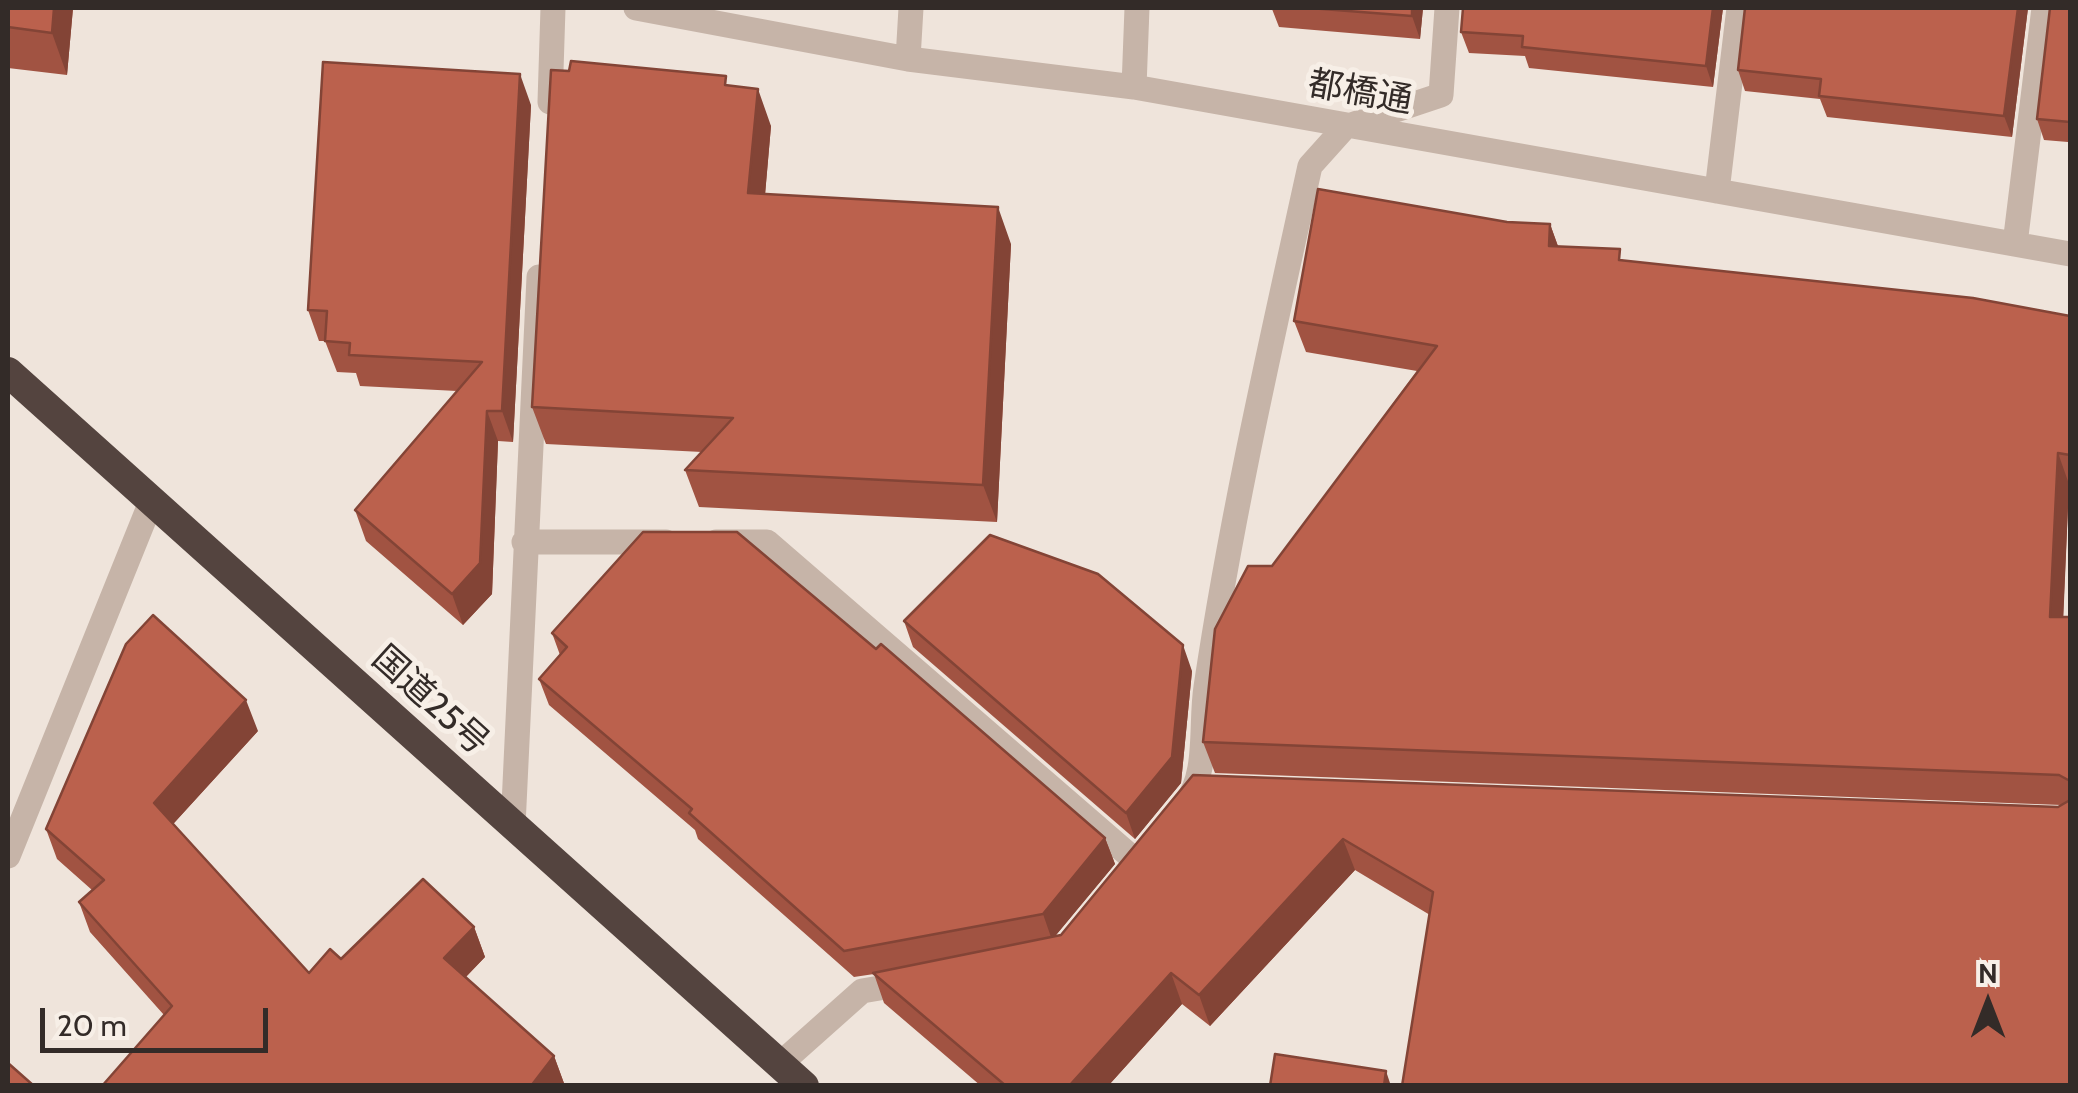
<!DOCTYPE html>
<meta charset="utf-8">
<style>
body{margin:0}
#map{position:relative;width:2078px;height:1093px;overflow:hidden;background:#efe4db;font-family:Cabin,sans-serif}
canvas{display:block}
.frame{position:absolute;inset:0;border:10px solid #332b28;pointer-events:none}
.north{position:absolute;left:1938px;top:953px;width:100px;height:100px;-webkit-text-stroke:8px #f7efe7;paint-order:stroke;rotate:0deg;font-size:28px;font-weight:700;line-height:40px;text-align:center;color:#332b28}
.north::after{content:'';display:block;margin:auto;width:35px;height:45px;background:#332b28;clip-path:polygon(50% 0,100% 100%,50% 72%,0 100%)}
.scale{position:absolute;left:40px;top:1008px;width:228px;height:45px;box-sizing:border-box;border:5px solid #332b28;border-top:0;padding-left:12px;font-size:30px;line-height:35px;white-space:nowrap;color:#332b28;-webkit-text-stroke:8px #f7efe7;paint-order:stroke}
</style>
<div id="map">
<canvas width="2078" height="1093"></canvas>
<div class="frame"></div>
<div class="north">N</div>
<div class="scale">20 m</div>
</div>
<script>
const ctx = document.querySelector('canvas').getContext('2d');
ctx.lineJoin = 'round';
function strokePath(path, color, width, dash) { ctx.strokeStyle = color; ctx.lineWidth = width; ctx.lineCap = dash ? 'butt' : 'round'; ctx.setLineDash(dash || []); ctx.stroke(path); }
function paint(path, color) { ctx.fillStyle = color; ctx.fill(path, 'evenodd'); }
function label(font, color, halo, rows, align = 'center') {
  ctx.font = font + ' Cabin,"Noto Sans JP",sans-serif'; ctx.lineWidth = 10; ctx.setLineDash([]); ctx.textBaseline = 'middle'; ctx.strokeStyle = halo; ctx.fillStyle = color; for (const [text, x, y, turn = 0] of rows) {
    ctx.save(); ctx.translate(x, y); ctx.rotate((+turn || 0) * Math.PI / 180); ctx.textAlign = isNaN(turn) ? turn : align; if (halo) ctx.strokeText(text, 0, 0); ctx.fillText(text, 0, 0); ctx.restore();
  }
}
strokePath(new Path2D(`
 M636,8l272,51 226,28 936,167
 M908,59l3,-51
 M1134,87l3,-79
 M550,102l3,-94
 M1717,191l22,-183
 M2015,244l29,-236
 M524,542h142
 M716,542h51l370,320
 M1185,804c24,-30 15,-79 21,-117 26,-175 66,-348 104,-521l35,-39 96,-32 6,-87
 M513,826l26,-549
 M8,856l143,-354
 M780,1064l82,-73 47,-8`), '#c6b4a8', 25);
strokePath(new Path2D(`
 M8,372l796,714`), '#54443f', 30);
paint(new Path2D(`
 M8,8h65l-6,67 -59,-7z
 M1262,8h161l-3,31 -141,-12 -7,-18z
 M1723,8l-10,79 -184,-19 -4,-12 -56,-3 -8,-21z
 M1745,8h283l-16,129 -185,-20 -7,-18 -75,-8 -7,-21z
 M2070,8v144l-2,-10 -24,-2 -7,-21z
 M729,86l42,40 -6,68 246,50 -14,278 -298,-15 -14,-37 17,-18 -156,-8 -14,-37z
 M531,105l-18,337 -15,-1 -6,153 -29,31 -97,-84 -11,-31 102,-119 -97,-5 -4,-13 -19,-1 -12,-31h-6l-11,-31z
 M1507,222l43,2 8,22 66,14 446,56v168h-1l-6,133h7v469l-640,-171 -75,-45 -145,156 -28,-22 -74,82h-127l-97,-83 -10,-29 -20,3 -156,-138 -3,-9 -146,-125 -10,-26 21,-24 -8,-22 324,16 229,189 10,26 -60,72 6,-1 132,-160 865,32 3,-2 -846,-32 -12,-31 69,-176 145,-195 -111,-19 -12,-31z
 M904,621l288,50 -11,112 -46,56 -222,-192z
 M258,731l-85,93 136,149 32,-14 133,-32 11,30 -19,20 88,79 11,30h-463l62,-71 -74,-83 -11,-30 13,-12 -35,-31 -11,-30z`), '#a15342');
paint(new Path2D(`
 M54,8h19l-6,67 -15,-42z
 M1412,8h11l-3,31 -8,-23z
 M1713,8h10l-10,79 -7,-21z
 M2018,8h10l-16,129 -8,-21z
 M520,74l11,31 -18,337 -11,-31z
 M758,89l13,37 -9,104 -14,-37z
 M998,207l13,37 -14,278 -14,-37z
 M1550,224l11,31 -12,-9z
 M487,411l11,30 -6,153 -29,31 -11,-31z
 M2058,453l11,31 -7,164 -12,-31z
 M1183,645l9,26 -11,112 -46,56 -9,-26z
 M246,700l12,31 -93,102 -11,-30z
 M1105,838l10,26 -63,76 -9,-26z
 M1343,839l12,31 -145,156 -11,-31z
 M474,927l11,30 -30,31 -11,-30z
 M1171,973l11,31 -74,82h-39z
 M554,1056l11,30h-34z
 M1386,1071l5,15h-7z`), '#834436');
const building = new Path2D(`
 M8,8h46l-2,25 -44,-6z
 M1310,8h102v8z
 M1463,8h250l-7,58 -184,-19 1,-11 -62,-4z
 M1745,8h273l-14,108 -185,-20 2,-17 -83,-9z
 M2050,8h20v114l-33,-3z
 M571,61l155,15 -1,9 33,4 -10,104 250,14 -15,278 -298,-15 48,-52 -201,-11 19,-337 18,1z
 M323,62l197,12 -18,337h-15l-7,152 -28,31 -97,-84 127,-148 -133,-7 1,-12 -25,-2 2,-30 -19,-1z
 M1318,189l189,33 43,2 -1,22 71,3 -1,11 354,38 97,18v139l-12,-2 -8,164h20v164l-11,-6 -856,-33 12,-113 33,-63h24l165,-220 -143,-25z
 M643,532h94l139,117 5,-5 224,194 -62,76 -199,37 -155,-138 3,-4 -153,-130 28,-32 -15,-14z
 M990,535l108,39 85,71 -11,112 -46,56 -222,-192z
 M153,615l93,85 -92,103 155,170 21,-24 11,10 82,-80 51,48 -30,31 110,98 -23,30h-429l70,-80 -93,-104 25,-22 -58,-51 80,-185z
 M1193,775l865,32 12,-7v286h-668l31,-194 -90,-53 -144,156 -28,-22 -102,113h-63l-133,-113 188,-38z
 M1275,1054l111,17 -2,15h-114z
 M8,1063l26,23h-26z`);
paint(building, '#bb614d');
strokePath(building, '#834436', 2.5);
label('35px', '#332b28', '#f7efe7', [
 ["都橋通",1360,93,10],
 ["国道25号",430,701,42]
]);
</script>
